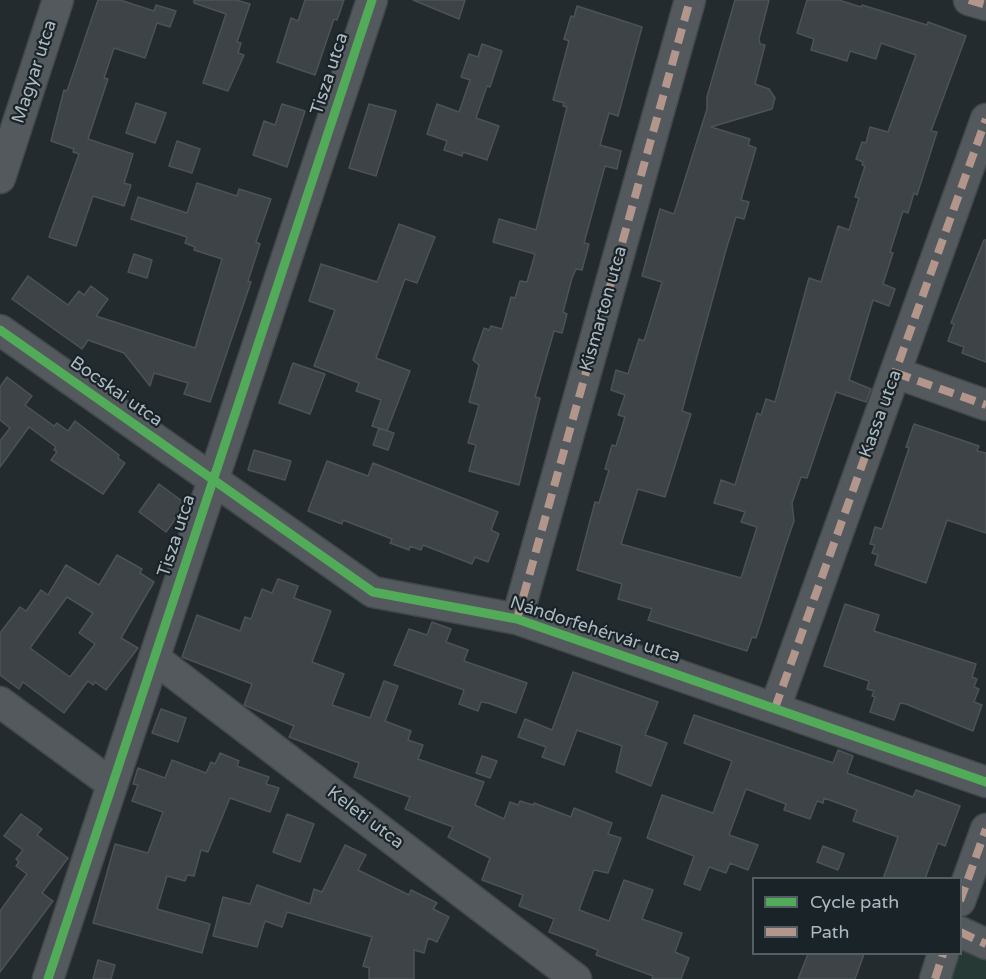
<!DOCTYPE html>
<meta charset="utf-8">
<style>
body{margin:0}
#map{position:relative;width:986px;height:979px;overflow:hidden;background:#242b2f;font-family:"Varela Round",sans-serif}
canvas{display:block}
.legend{position:absolute;left:752px;top:877px;width:210px;height:78px;box-sizing:border-box;background:#192328;border:2px solid #545f65;margin:0;padding:8px 10px;list-style:none;font-size:18px;color:#adb9c1}
.legend li{display:flex;align-items:center;gap:12px;height:30px}
.legend b{width:30px;border:2px solid #545f65}
</style>
<div id="map">
<canvas width="986" height="979"></canvas>
<ul class="legend">
<li><b style="height:8px;background:#51ab58"></b>Cycle path</li>
<li><b style="height:8px;background:#b2968c"></b>Path</li>
</ul>
</div>
<script>
const ctx = document.querySelector('canvas').getContext('2d');
ctx.lineJoin = 'round';
function paint(path, color) { ctx.fillStyle = color; ctx.fill(path, 'evenodd'); }
function strokePath(path, color, width, dash) { ctx.strokeStyle = color; ctx.lineWidth = width; ctx.lineCap = dash ? 'butt' : 'round'; ctx.setLineDash(dash || []); ctx.stroke(path); }
function label(font, color, halo, rows, align = 'center') {
  ctx.font = font + ' "Varela Round",sans-serif'; ctx.lineWidth = 4.5; ctx.setLineDash([]); ctx.textBaseline = 'middle'; ctx.strokeStyle = halo; ctx.fillStyle = color; for (const [text, x, y, turn = 0] of rows) {
    ctx.save(); ctx.translate(x, y); ctx.rotate((+turn || 0) * Math.PI / 180); ctx.textAlign = isNaN(turn) ? turn : align; if (halo) ctx.strokeText(text, 0, 0); ctx.fillText(text, 0, 0); ctx.restore();
  }
}
paint(new Path2D(`
 M961,944l25,8v27h-43l7,-25h10z`), '#273935');
const building = new Path2D(`
 M98,0h22l34,11 2,-6 20,6 -6,16 -13,-4 -12,35 -31,-10 -10,30 4,1 -20,60 45,15 -9,29 7,2 -7,21 -31,-10 -17,50 -27,-9 30,-83 -6,-2 1,-3 -23,-8 13,-51 3,1z
 M194,0h42l14,4 -13,38 4,1 -3,10 6,2 -16,36 -25,-8 23,-69 -32,-11z
 M305,0h39l-7,20 -3,-1 -19,56 -38,-13 14,-44 7,3z
 M413,0h52l-6,19z
 M735,0h34l-10,39 1,5 5,1 -10,39 14,5 6,9 -3,11 -61,18 39,12 -2,6 8,3 -15,52 8,2 -5,17 -8,-2 -10,33 -44,161 9,3 -26,83 -27,-8 -17,55 120,34 16,-51 -16,-5 4,-10 -31,-9 7,-23 14,5 22,-72 4,2 5,-16 9,3 34,-124 12,4 17,-56 11,4 10,-32 -4,-1 10,-31 -3,-1 1,-3 -7,-3 6,-17 4,1 4,-16 18,5 28,-77 -35,-12 -5,16 -26,-8 -3,10 -36,-11 3,-11 -17,-6 10,-33h32l22,7 1,-2 65,20 1,-3 38,14 -35,95 6,1 -20,63 -3,-2 -6,20 -5,-2 -13,41 3,1 -10,31 12,5 -6,17 -16,-6 -24,80 22,9 -5,13 -30,-10 -29,86 -6,-1 -9,26 2,18 -8,23 -30,94 -4,-1 -5,14 -99,-31 4,-11 -34,-10 4,-15 -45,-14 18,-68 4,1 10,-33 -4,-1 7,-24 4,1 9,-29 -7,-2 7,-20 -14,-5 5,-20 12,4 11,-35 5,2 18,-59 -20,-6 18,-67 14,5 33,-105v-12z
 M577,6l65,21 -24,89 -9,-3 -9,32 21,6 -4,18 -12,-3 -21,77 5,1 -7,26 -6,-1 -4,9 -9,34 4,2 -5,19 -8,-2 -19,66 5,1 -21,87 -50,-14 7,-26 -8,-2 11,-38 -10,-3 10,-37 -6,-5 11,-32 5,2 2,-4 11,3 9,-32 4,1 5,-17 7,1 8,-28 -42,-12 6,-23 37,11 31,-123 -4,-1 1,-3 -11,-3 16,-59 -5,-2 7,-23 3,1z
 M482,44l20,7 -12,36 -3,-1 -11,32 23,8 -12,34 -24,-8 -1,4 -18,-6 3,-9 -20,-7 10,-30 22,8 11,-32 -9,-3 8,-23 9,3z
 M136,103l30,10 -11,30 -29,-10z
 M282,104l23,7 -18,56 -34,-12 11,-34 11,4z
 M369,104l27,7 -20,65 -27,-8z
 M177,141l23,8 -8,24 -23,-7z
 M197,183l40,13 2,-7 32,10 -15,43 4,2 -12,37 3,1 -41,120 -26,-8 4,-11 -34,-10 -4,13 -26,-33 -36,-13 -6,9 -70,-50 16,-23 40,29 11,-14 5,4 7,-9 17,13 -12,17 99,32 27,-89 -28,-9 1,-3 -10,-4 2,-6 -56,-18 7,-22 49,16z
 M399,224l36,13 -18,46 -12,-4 -29,79 34,13 -23,60 -15,-5 9,-26 -25,-9 3,-8 -45,-17 21,-56 -26,-9 12,-37 56,18z
 M984,240h2v122l-24,-9 2,-6 -16,-6 6,-17 -3,-1z
 M134,254l18,6 -5,18 -19,-6z
 M293,363l32,11 -15,40 -31,-11z
 M7,377l25,19 -7,9 29,21 3,-3 11,8 7,-10 44,34 -1,3 7,5 -22,31 -52,-34 6,-8 -3,-2 2,-3 -27,-20 -29,40v-26l10,-13 -10,-8v-33z
 M914,424l65,22 -2,5 9,2v80l-39,-13 -21,63 -51,-18 3,-10 -6,-2 3,-8 -5,-1 5,-17 7,2 27,-81 -3,-1z
 M379,428l15,5 -6,17 -15,-5z
 M254,450l37,11 -6,19 -37,-10z
 M327,461l41,15 5,-13 125,49 -7,18 8,4 -11,28 -13,-5 -3,7 -49,-19 -2,5 -11,-4 -1,4 -19,-7 2,-4 -49,-19 -1,4 -34,-13z
 M159,484l27,20 -20,28 -27,-20z
 M117,555l25,14 -2,4 14,9 -33,56 17,10 -32,42 -11,-8 -2,3 -5,-4 -24,32 -41,-31 -4,7 -19,-14v-42l20,-26 6,4 15,-21 7,5 18,-30 33,20zM67,597l26,16 -14,20 16,11 -25,33 -40,-29z
 M278,579l20,7 -4,12 37,13 -19,51 32,12 -12,31 38,13 14,-37 14,5 -13,35 26,10 -3,9 15,5 -5,14 66,23 -9,23 29,14 6,-17 8,3 2,-4 13,4 1,-2 37,14 3,-9 38,15 -4,11 13,4 -13,35 -14,-3 -15,40 30,11 15,-41 29,10 -11,29 40,14 -7,19 14,6 -8,21h-29l1,-3 -57,-21 2,-5 -49,-18 5,-13 -35,-13 4,-11 -41,-15 8,-22 -42,-21 5,-10 -48,-18 5,-12 -56,-20 5,-14 -70,-26 5,-11 -50,-21 8,-21 -70,-27 15,-42 43,16 5,-14 6,2 11,-30 10,4z
 M845,604l34,11 -5,16 102,33 -4,13 5,2 -3,8 5,2 -5,13 8,3 -9,26 -67,-27 -6,-1 -6,17 -24,-8 5,-15 -3,-1 2,-5 -7,-2 2,-8 -45,-15z
 M432,622l19,7 -5,13 22,8 -4,11 63,22 -11,30 -28,-10 -7,-1 -3,9 -19,-7 5,-14 -70,-25 15,-36 18,6z
 M573,672l85,30 -13,33 22,8 -16,43 -35,-14 6,-26 -45,-16 -13,35 -22,-8 4,-10 -28,-10 7,-18 27,11z
 M161,709l25,9 -8,24 -26,-9z
 M694,715l139,48 5,-13 15,6 -6,17 66,24 3,-7 44,16 -15,40 -7,-3 -13,36h-42l15,-42 -45,-16 4,-11 -33,-12 -1,5 -6,-2 -7,18 -26,-9 2,-6 -40,-15 -17,46 29,10 -10,25 -18,-7 -4,10 -17,-6 -9,23 -16,-6 10,-28 -47,-18 15,-43 51,18 19,-52 -48,-18z
 M220,753l19,8 -2,5 32,11 -3,7 13,4 -9,24 -40,-14 -22,54 -7,-2 -7,26 -7,-1 -2,6 -18,-5 -10,33 53,15 -8,29 -109,-30 22,-79 33,9 15,-41 -31,-11 6,-16 -5,-1 5,-16 27,10 7,-18 34,13 5,-11 4,2z
 M482,756l15,5 -7,17 -14,-5z
 M21,814l21,15 -5,6 31,23 -26,35 11,8 -53,71v-61l27,-37 -11,-8 3,-4 -3,-3 7,-9 -19,-14z
 M287,814l27,10 -14,38 -27,-10z
 M345,845l21,10 -8,15 51,25 2,-5 26,13 -4,6 16,8 -12,25 -9,-4 -4,15 -10,-3v29h-45v-11l-6,-2 9,-29 -85,-25 -5,15 -17,-6 -8,26 -44,-11 10,-39 27,7 7,-19 53,19 4,-15 8,3z
 M823,846l21,8 -6,16 -21,-8z
 M808,954h56l-9,25h-57z
 M98,960l17,5 -4,14h-18z`);
paint(building, '#3d4347');
strokePath(building, '#4c5357', 1.5);
const minor = new Path2D(`
 M969,0l17,5
 M0,178l58,-178
 M0,330l373,262 144,27 469,163
 M896,373l90,32
 M517,619l173,-619
 M154,658l422,321
 M0,702l112,82
 M775,708l211,-589
 M960,901l26,-72
 M960,932l26,12
 M48,979l324,-979
 M935,979l8,-25`);
strokePath(minor, '#42474a', 33);
strokePath(minor, '#54595d', 30);
strokePath(new Path2D(`
 M969,0l17,5
 M896,373l90,32
 M517,619l173,-619
 M775,708l211,-589
 M960,901l26,-72
 M960,932l26,12
 M935,979l8,-25`), '#b2968c', 8, [15, 8]);
strokePath(new Path2D(`
 M0,330l373,262 144,27 469,163
 M48,979l324,-979`), '#51ab58', 9);
label('18px', '#adb9c1', '#192328', [
 ["Magyar utca",35,72,-72],
 ["Tisza utca",330,74,-72],
 ["Kismarton utca",604,309,-74],
 ["Bocskai utca",116,392,35],
 ["Kassa utca",881,414,-70],
 ["Tisza utca",177,536,-72],
 ["Nándorfehérvár utca",595,630,18],
 ["Keleti utca",365,818,37]
]);
</script>
